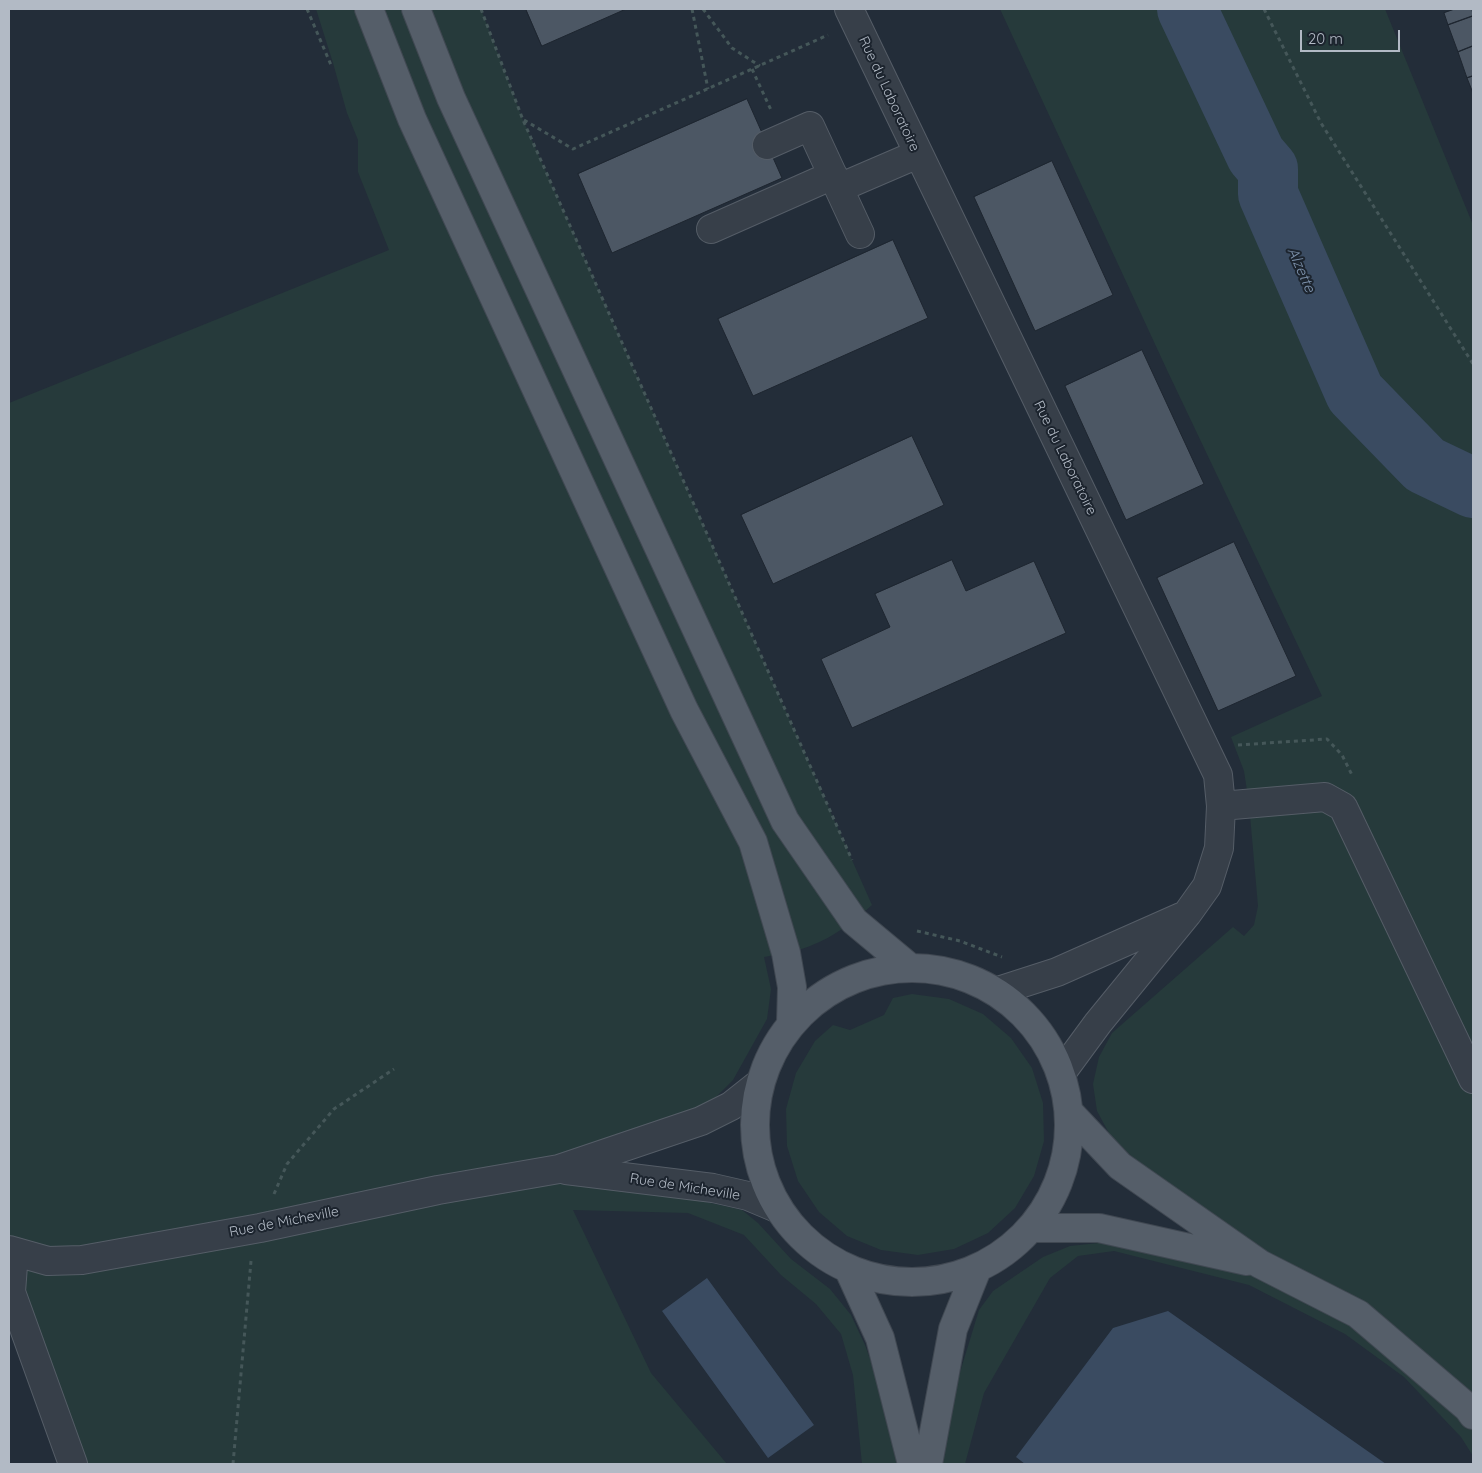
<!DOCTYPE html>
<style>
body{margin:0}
#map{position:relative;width:1482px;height:1473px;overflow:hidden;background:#232d39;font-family:Quicksand,sans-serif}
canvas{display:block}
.frame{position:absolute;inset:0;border:10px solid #b2bac5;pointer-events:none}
.scale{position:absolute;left:1300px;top:30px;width:100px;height:22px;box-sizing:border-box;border:2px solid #b2bac5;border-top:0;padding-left:6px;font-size:15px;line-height:18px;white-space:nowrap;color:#b2bac5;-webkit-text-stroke:4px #1c242e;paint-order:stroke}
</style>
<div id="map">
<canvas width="1482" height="1473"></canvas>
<div class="frame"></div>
<div class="scale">20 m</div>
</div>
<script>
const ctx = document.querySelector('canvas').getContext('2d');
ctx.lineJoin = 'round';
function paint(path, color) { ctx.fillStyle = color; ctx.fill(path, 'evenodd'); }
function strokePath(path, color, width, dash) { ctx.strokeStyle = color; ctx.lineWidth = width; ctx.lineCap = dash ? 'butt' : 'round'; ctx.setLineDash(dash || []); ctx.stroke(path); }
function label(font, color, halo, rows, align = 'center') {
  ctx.font = font + ' Quicksand,sans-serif'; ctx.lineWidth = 4; ctx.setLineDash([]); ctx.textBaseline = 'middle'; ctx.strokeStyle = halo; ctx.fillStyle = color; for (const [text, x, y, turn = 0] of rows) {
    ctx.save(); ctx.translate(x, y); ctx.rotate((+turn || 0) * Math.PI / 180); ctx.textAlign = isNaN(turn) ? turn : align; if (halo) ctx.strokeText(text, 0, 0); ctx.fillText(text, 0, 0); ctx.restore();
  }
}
paint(new Path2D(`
 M316,9h165l42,111 349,785c-19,17 -38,32 -62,41 -14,6 -31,8 -46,11l7,32 -4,30 -34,61 -17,17 -21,12 -135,60 182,41 16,13 33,36 39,30 21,26 14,30 43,119h-46l-9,-89 -12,-41 -25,-30 -35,-29 -37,-40 -56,-22 -115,-3 78,163 76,91h-654l-64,-214v-847l380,-153 -31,-78v-32l-11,-27 -14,-50z
 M1000,9h385l88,216v1231l-12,-19 -57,-60 -59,-43 -96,-49 -135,-34 -36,5 -28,22 -66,115 -19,71h-33l47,-154 14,-19 50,-34 27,-11 29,-3 160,20 -130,-109 -19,-19 -13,-24 -4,-27 6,-27 13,-24 121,-106 11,9 10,-11 4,-19 -9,-102 -5,-33 -13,-34 91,-41 -155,-326z
 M912,994l37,5 34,15 28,24 21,30 11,35 1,38 -10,35 -19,32 -27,25 -34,16 -36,6 -37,-5 -34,-14 -28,-24 -21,-31 -11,-35 -1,-37 10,-36 19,-32 18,-16 17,5 34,-15 9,-17z`), '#263a3b');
paint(new Path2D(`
 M707,1278l107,147 -46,33 -106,-147z
 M1168,1311l218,153h-361l-9,-7 97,-129z`), '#3a4b61');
strokePath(new Path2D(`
 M1187,9l69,146 12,14v25l87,199 70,72 48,23`), '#3a4b61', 60);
const building = new Path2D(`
 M526,9h100l-84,37z
 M1455,9h17l1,7 -25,9 -4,-12z
 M1473,16v30l-15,6 -10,-27z
 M1473,46v30l-6,2 -9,-26z
 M1473,76v17l-6,-15z
 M747,99l35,79 -170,75 -34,-79z
 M1052,161l61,134 -78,36 -61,-134z
 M893,240l35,78 -175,78 -35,-77z
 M1142,350l62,134 -78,36 -61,-134z
 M912,436l32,69 -171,79 -32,-69z
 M1234,542l62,134 -78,35 -61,-133z
 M952,560l14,31 68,-30 32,72 -214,95 -31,-69 69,-32 -15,-33z`);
paint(building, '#4c5764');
strokePath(building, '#1e2630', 1);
const minor = new Path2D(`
 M849,9l369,766 3,31 -2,42 -12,38 -20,28 -89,109 -36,49
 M767,145l43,-19 50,108
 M839,188l79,-34
 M711,229l122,-54
 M1221,806l104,-9 18,10 130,272
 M998,991l59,-19 124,-55
 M566,1170l147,18 35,8 31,13
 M9,1250l39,11 34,-1 178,-32 178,-38 121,-21 142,-48 30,-15 29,-23
 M14,1252l-3,40 62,172`);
const major = new Path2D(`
 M369,9l43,110 272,591 69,132 33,111 6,34 -1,36
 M416,9l35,89 334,723 69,100 54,45
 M755 1125a157 157 0 1 1 314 0a157 157 0 1 1-314 0Z
 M1070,1113l50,53 140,98 98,50 110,94 5,7
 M1032,1228h67l148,33
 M849,1270l31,68 32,126
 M928,1464l25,-135 24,-60`);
strokePath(minor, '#555d67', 30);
strokePath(major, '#404852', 30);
strokePath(new Path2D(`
 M307,9l24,56
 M481,9l42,111 329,740
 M692,9l16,80
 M703,9l29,39 28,18
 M1264,9l57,114 152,241
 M752,69l19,41
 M524,120l49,29 255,-114
 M1238,745l89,-6 15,16 10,20
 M917,931l43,10 42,16
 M274,1194l13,-30 47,-55 60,-40
 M233,1464l18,-203`), '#455759', 3, [4, 4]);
strokePath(minor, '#373f49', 28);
strokePath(major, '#555e69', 28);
label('14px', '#b2bac5', '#1c242e', [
 ["Rue du Laboratoire",889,94,65],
 ["Rue du Laboratoire",1065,458,64],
 ["Rue de Micheville",685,1187,9],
 ["Rue de Micheville",284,1222,-11]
]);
label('italic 15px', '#7c91ab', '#1c242e', [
 ["Alzette",1301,270,66]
]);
</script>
